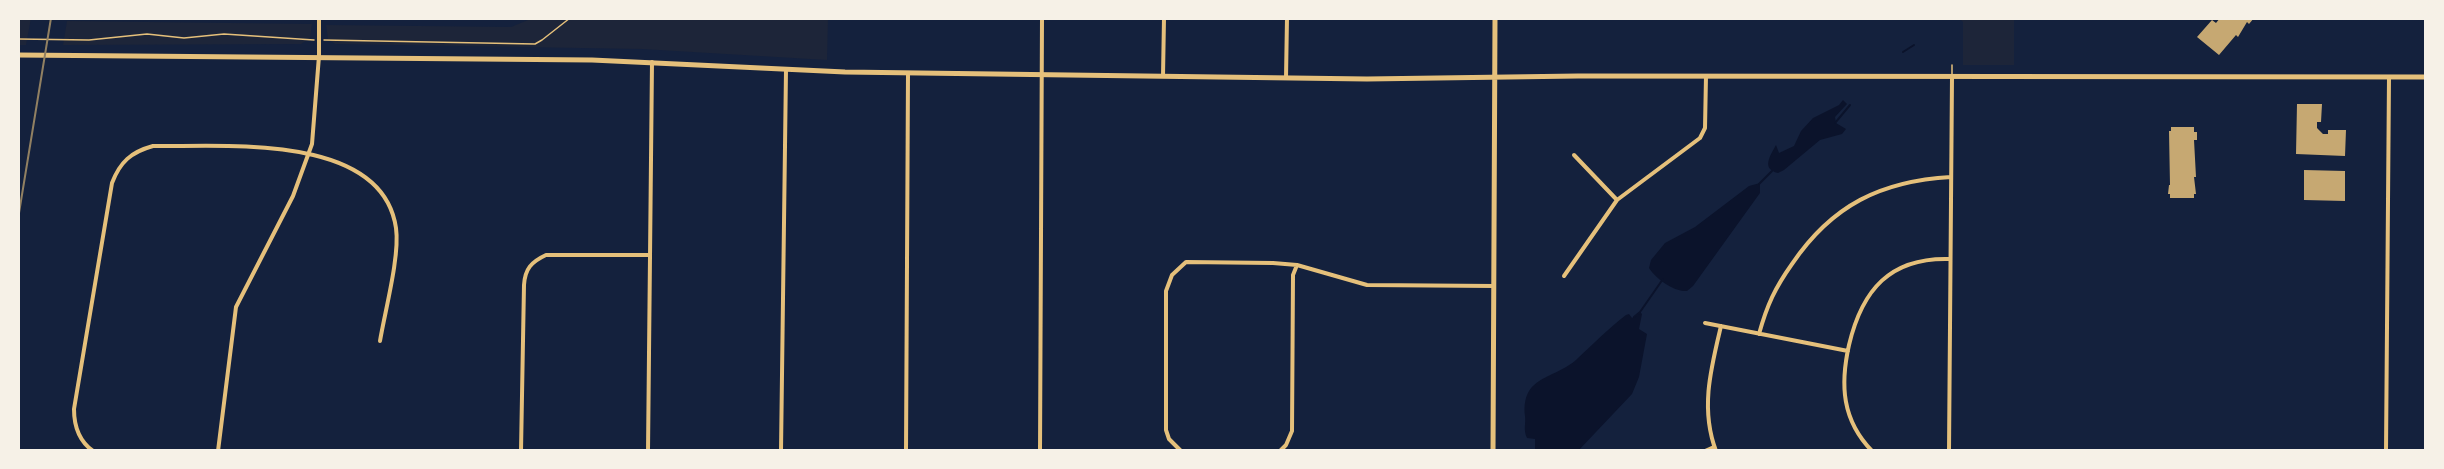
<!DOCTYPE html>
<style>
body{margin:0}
#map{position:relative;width:2444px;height:469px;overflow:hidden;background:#14213d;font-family:"Varela Round",sans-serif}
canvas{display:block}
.frame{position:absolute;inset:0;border:20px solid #f6f1e7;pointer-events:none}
</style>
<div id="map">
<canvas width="2444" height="469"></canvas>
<div class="frame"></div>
</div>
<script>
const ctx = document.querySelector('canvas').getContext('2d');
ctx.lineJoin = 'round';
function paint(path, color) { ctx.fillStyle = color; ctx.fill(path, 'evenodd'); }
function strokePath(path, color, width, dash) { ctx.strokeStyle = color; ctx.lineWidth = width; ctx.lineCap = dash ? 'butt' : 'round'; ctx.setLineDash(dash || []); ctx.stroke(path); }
paint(new Path2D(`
 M18,18h13l-5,27h-8z
 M533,18h295l-1,42 -185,-11 -307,-5 -7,-5 -2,-14 185,2z
 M1959,18h55v47h-51v-43z
 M67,21l245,3 -2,14 -9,6 -238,1z`), '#1d2539');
paint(new Path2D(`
 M1843,100l4,4 -12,13 1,6 10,6 -4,5 -22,6 -36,30 -6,3c-17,-4 -8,-17 -2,-28l3,8 15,-7 7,-15 12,-13 26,-13z
 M1760,183v10l-67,93 -6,5c-13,1 -31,-12 -38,-23l2,-8 14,-17 30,-16 54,-41z
 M1640,312l2,2 -3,15 8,5 -8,43 -7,17 -54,57h-43v-12l-8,-1c-4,-8 -1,-14 -2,-22 -4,-41 29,-36 52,-57 16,-15 32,-31 49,-44l3,-1 3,4z`), '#0b132b');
strokePath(new Path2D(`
 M1956,19l2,-1
 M1903,52l11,-7
 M1835,123l15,-18
 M1759,184l13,-13
 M1634,317l6,-5 23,-33`), '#0b132b', 2);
paint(new Path2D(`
 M2220,18h34l-5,6 -2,-2 -9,15 -2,-2 -17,20 -22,-18 15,-17 4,3z
 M2297,104h25l-1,18h-4v6l6,6h5v-4h18l-1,26 -49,-2z
 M2171,127h23v5h3v8h-3l2,37h-2l2,17h-2v4h-24v-4h-2l1,-9h1l-1,-54h2z
 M2304,170l41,1v30l-41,-1z`), '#c6a872');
strokePath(new Path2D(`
 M743,18h1
 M18,39l71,1 58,-6 37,4 40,-4 90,6
 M324,40l211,4 7,-4 28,-22`), '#e5c07b', 1.5);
strokePath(new Path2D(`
 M1952,76v-11`), '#e5c07b', 1.5);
strokePath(new Path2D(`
 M1163,76l1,-58
 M1286,78l1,-60
 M1574,155l43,45
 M1564,276l53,-76 83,-62 5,-10 1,-52
 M1705,323l143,28
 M1759,334c8,-29 16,-46 33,-70 40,-59 89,-83 159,-87
 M93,451c-14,-10 -19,-25 -19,-42l38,-226c8,-21 19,-31 41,-37 70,1 229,-14 243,82 4,28 -11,83 -16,113
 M218,451l18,-144 57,-111 19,-52 7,-88v-38
 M521,451l3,-166c1,-16 7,-23 22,-30h104
 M648,451l4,-389
 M781,451l5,-381
 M906,451l2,-378
 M1040,451l2,-433
 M1181,451l-12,-12 -3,-9v-139l6,-16 14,-13 87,1 24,2 70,20 127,1
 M1280,451l6,-6 6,-14 1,-156 4,-10
 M1705,451l9,-4
 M1716,451c-16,-42 -5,-83 5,-125
 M1872,451c-30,-31 -32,-66 -23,-106 13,-55 41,-88 101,-86
 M1949,451l3,-374
 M2386,451l3,-374`), '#e5c07b', 4);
strokePath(new Path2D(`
 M18,55l574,5 253,12 522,7 211,-3 848,1
 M1493,451l2,-433`), '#e5c07b', 5);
strokePath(new Path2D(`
 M18,219l33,-201`), '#918062', 2);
</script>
